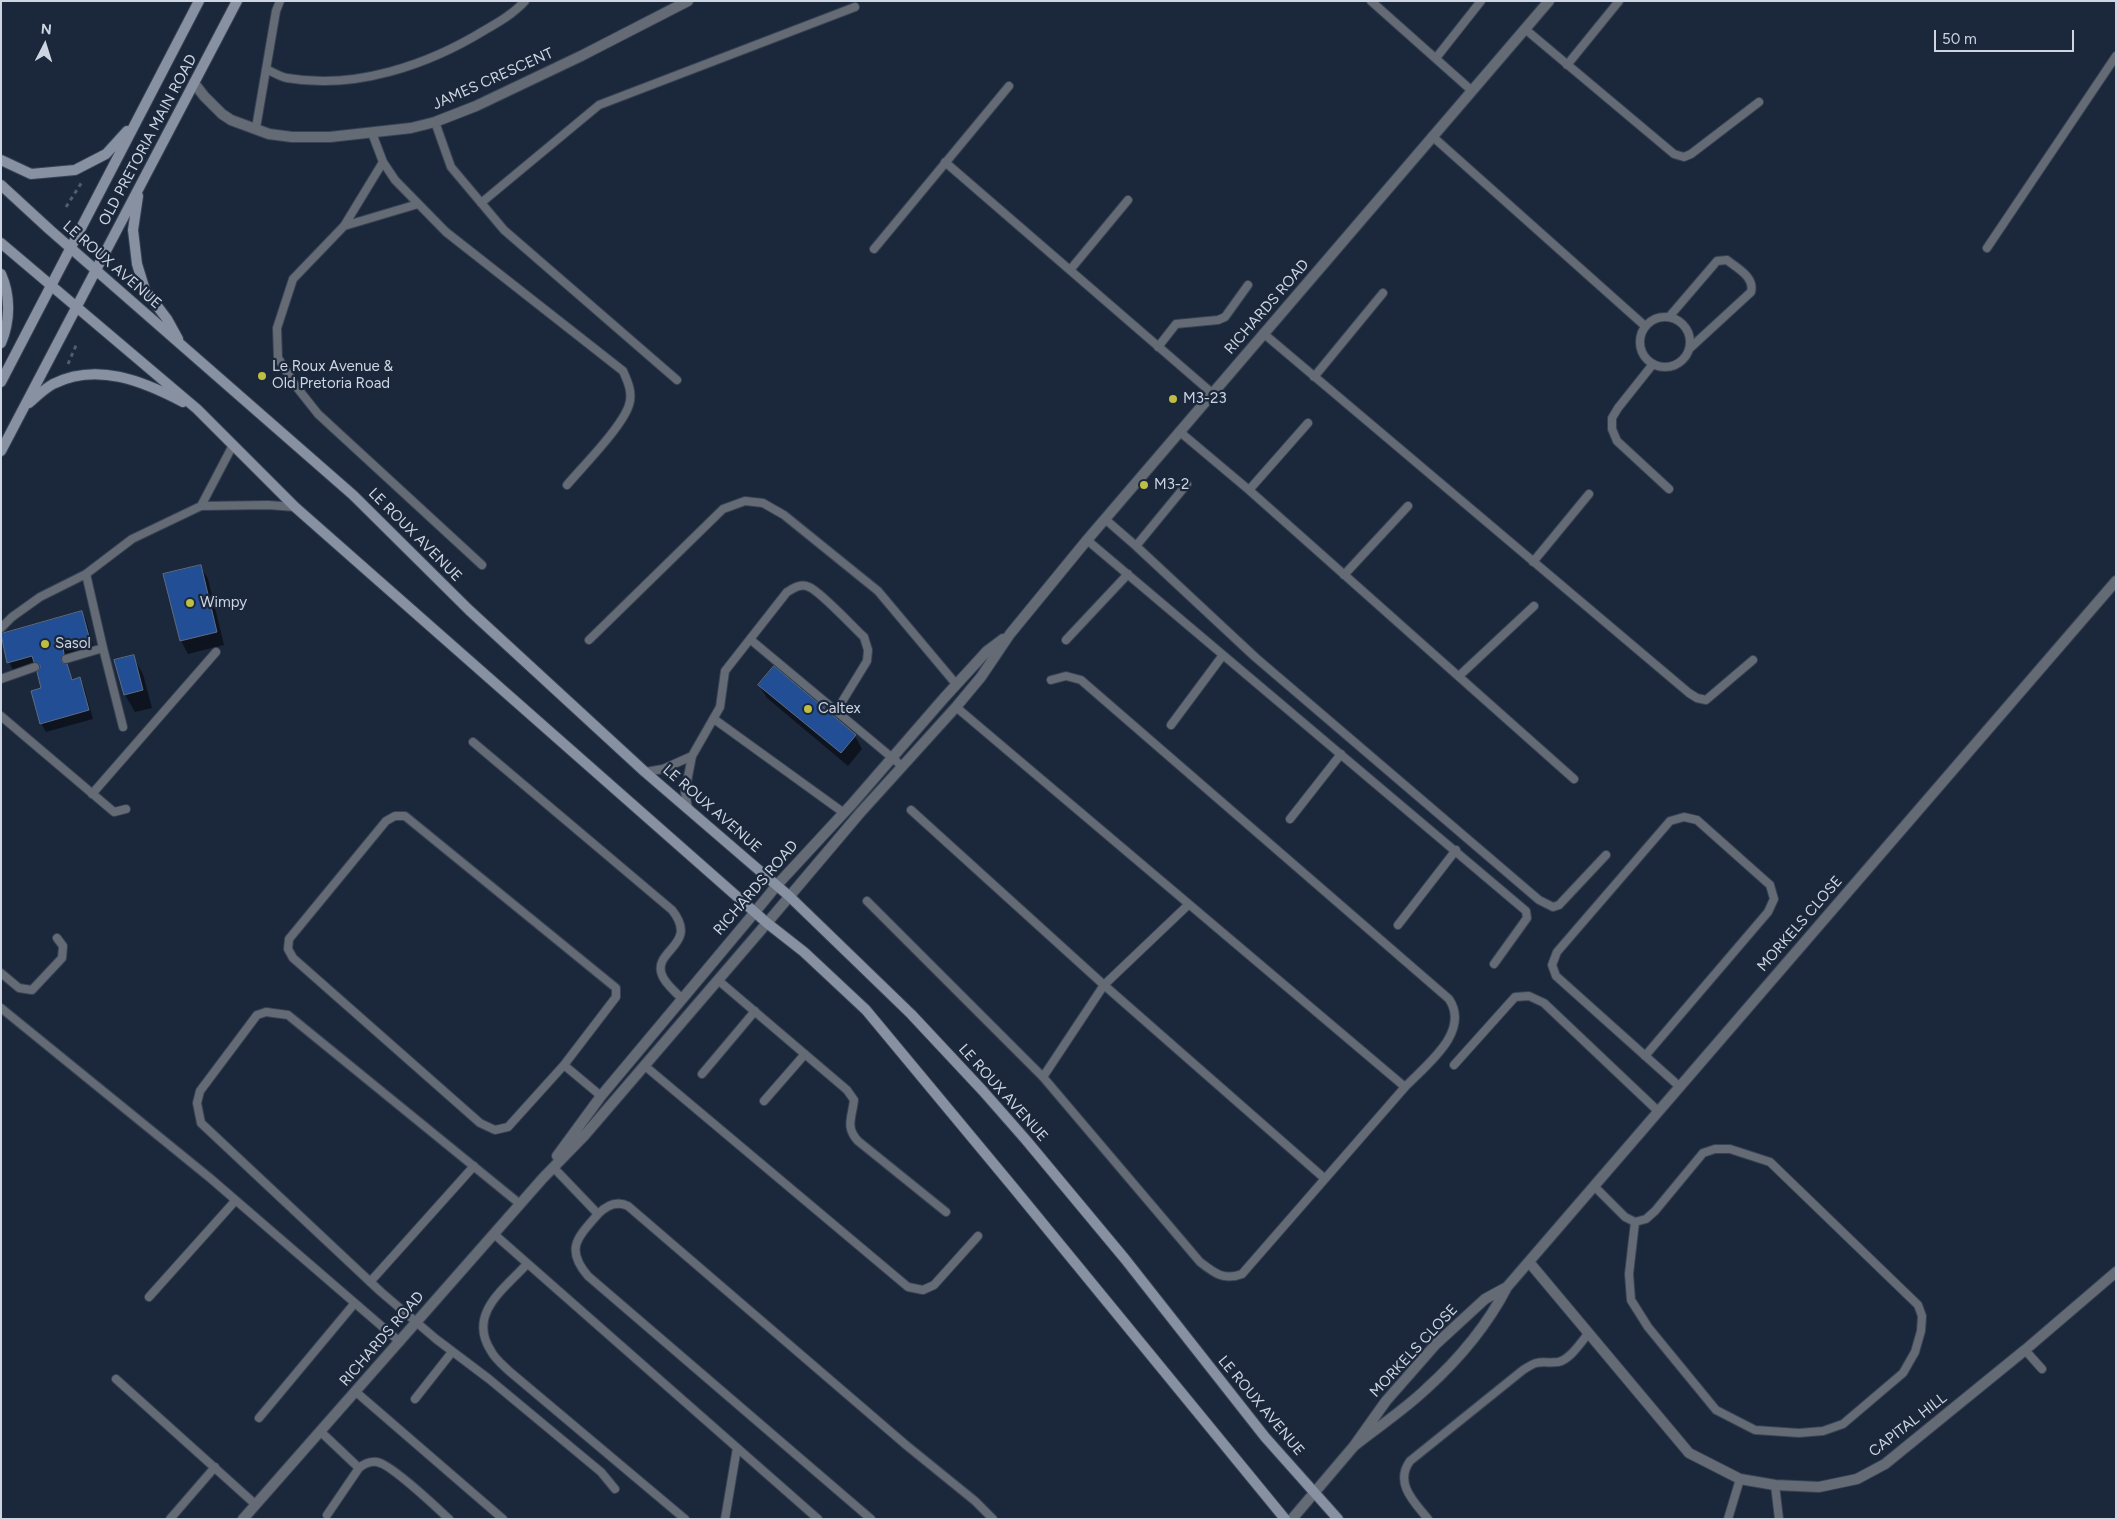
<!DOCTYPE html>
<style>
body{margin:0}
#map{position:relative;width:2117px;height:1520px;overflow:hidden;background:#1b273a;font-family:Figtree,sans-serif}
canvas{display:block}
.frame{position:absolute;inset:0;border:2px solid #cdd5e2;pointer-events:none}
.north{position:absolute;left:20px;top:20px;width:50px;height:50px;-webkit-text-stroke:4px #1b273a;paint-order:stroke;rotate:5deg;font-size:14px;font-weight:700;line-height:20px;text-align:center;color:#cdd5e2}
.north::after{content:'';display:block;margin:auto;width:18px;height:22px;background:#cdd5e2;clip-path:polygon(50% 0,100% 100%,50% 72%,0 100%)}
.scale{position:absolute;left:1934px;top:30px;width:140px;height:22px;box-sizing:border-box;border:2px solid #cdd5e2;border-top:0;padding-left:6px;font-size:15px;line-height:18px;white-space:nowrap;color:#cdd5e2;-webkit-text-stroke:4px #1b273a;paint-order:stroke}
</style>
<div id="map">
<canvas width="2117" height="1520"></canvas>
<div class="frame"></div>
<div class="north">N</div>
<div class="scale">50 m</div>
</div>
<script>
const ctx = document.querySelector('canvas').getContext('2d');
ctx.lineJoin = 'round';
function paint(path, color) { ctx.fillStyle = color; ctx.fill(path, 'evenodd'); }
function strokePath(path, color, width, dash) { ctx.strokeStyle = color; ctx.lineWidth = width; ctx.lineCap = dash ? 'butt' : 'round'; ctx.setLineDash(dash || []); ctx.stroke(path); }
function label(font, color, halo, rows, align = 'center') {
  ctx.font = font + ' Figtree,sans-serif'; ctx.lineWidth = 4.5; ctx.setLineDash([]); ctx.textBaseline = 'middle'; ctx.strokeStyle = halo; ctx.fillStyle = color; for (const [text, x, y, turn = 0] of rows) {
    ctx.save(); ctx.translate(x, y); ctx.rotate((+turn || 0) * Math.PI / 180); ctx.textAlign = isNaN(turn) ? turn : align; if (halo) ctx.strokeText(text, 0, 0); ctx.fillText(text, 0, 0); ctx.restore();
  }
}
paint(new Path2D(`
 M200,566l8,13 16,66 -36,9 -7,-13 -16,-66z
 M82,612l4,8 8,28 -28,8 2,6 -2,3 7,15 7,-1 4,8 9,32 -47,13 -5,-9 1,-34 -2,-18 -4,-7 -23,6 -4,-8 -8,-28z
 M133,657l10,17 9,34 -17,4 -10,-17 -9,-34z
 M759,685l96,51 7,13 -14,17 -81,-68z`), '#0007');
const building = new Path2D(`
 M201,565l16,67 -37,9 -17,-67z
 M82,611l8,29 -27,7 1,7 -3,6 2,3 4,1 5,16 8,-3 9,33 -49,14 -9,-33 10,-3 -4,-16 3,-4v-3l-6,-3 -2,-6 -25,7 -6,-29z
 M134,655l9,35 -19,5 -10,-35z
 M774,666l82,69 -15,18 -83,-68z`);
paint(building, '#224e95');
strokePath(building, '#5d6c82', 1);
const service = new Path2D(`
 M1371,1l100,89
 M1525,29l149,125 10,3 7,-3 68,-52
 M1436,58l45,-57
 M1567,65l52,-64
 M266,69c7,3 14,8 21,9 68,12 141,-13 198,-48 14,-8 28,-16 40,-29
 M435,122l16,45 53,63 173,150
 M256,128l20,-117 4,-10
 M372,133l11,29 12,18 51,52 177,139c5,11 10,22 6,34 -7,22 -46,61 -62,80
 M1432,136l213,190
 M383,162l-39,64 -51,53 -16,49 1,30 17,27 23,29 164,151
 M945,162l267,231
 M481,203l118,-98 256,-98
 M344,226l74,-22
 M1987,248l129,-192
 M874,249l135,-163
 M1070,270l58,-70
 M1669,317l48,-56 10,-1c10,8 28,17 24,32l-62,57
 M1640 342a25 25 0 1 1 50 0a25 25 0 1 1-50 0Z
 M1263,333l426,360 8,5 9,2 47,-40
 M1158,347l18,-23 42,-4 7,-3 23,-32
 M1653,364l-35,44 -6,10v11l5,12 52,48
 M1314,377l69,-84
 M1180,432l69,58 325,289
 M1249,490l59,-67
 M201,506l32,-61
 M1105,519l31,27 119,111 284,243 14,7 6,-2 47,-50
 M1087,540l439,371 1,7 -33,46
 M1136,546l51,-62
 M1533,562l56,-68
 M1344,575l64,-69
 M1,628l11,-11 28,-20 46,-23 46,-35 69,-33 67,-1 27,2
 M589,640l134,-131 22,-8 18,2 21,12 94,76 78,93
 M751,640l151,126
 M1066,640l62,-66
 M103,648l20,79
 M66,659l37,-11 -17,-74
 M1459,676l75,-70
 M1,679l34,-12
 M1051,680l15,-4 15,4 368,319c22,33 -23,66 -44,88
 M1,716l113,96 12,-3
 M714,719l130,94
 M1171,725l52,-70
 M473,742l199,168c28,35 -20,40 -10,65 3,9 14,17 20,24
 M645,772l18,-3 29,-13
 M92,794l124,-142
 M688,808l-3,-16 7,-36 28,-49 5,-36 62,-79c7,-4 14,-9 22,-5 11,4 44,40 55,50l4,13 -1,11 -30,49
 M911,810l193,175 220,193
 M395,816h10l211,172v9l-52,68 -56,62 -13,3 -15,-7 -187,-165 -5,-9 1,-10 97,-118z
 M1290,819l51,-65
 M867,901l176,176 157,185c14,11 24,19 42,12l163,-187 -449,-380
 M1398,925l58,-75
 M1,973l18,15 13,2 30,-32 1,-12 -6,-8
 M719,981l128,109 7,10c-2,18 -9,27 4,41l88,71
 M1,1008l209,170 190,164
 M1645,1056l123,-144 6,-13 -4,-14 -73,-65 -13,-3 -14,4 -113,131 -5,13 4,11 124,111
 M564,1065l37,31
 M1454,1065l61,-68 14,-1 15,7 115,109
 M645,1066l263,221 15,3 11,-5 44,-49
 M702,1074l53,-63
 M1043,1077l61,-92 84,-80
 M764,1101l41,-47
 M553,1167l45,47c8,-8 18,-14 30,-8l278,239 69,56 18,18
 M1594,1186l31,31 10,5 11,-3 9,-8 48,-58 12,-4h15l40,13 148,143 4,11 -1,15 -6,21 -12,21 -60,51 -20,7 -24,2 -44,-3 -39,-20 -68,-83 -17,-27 -2,-26 6,-52
 M520,1204l-232,-189 -22,-3 -9,3 -57,76 -3,12 4,20 180,169 55,47 53,40 112,93 14,17
 M598,1214c-21,24 -33,35 -10,62l283,243
 M494,1234l324,285
 M527,1264c-23,25 -60,50 -36,87 4,8 12,14 18,20l176,148
 M370,1282l104,-116
 M149,1297l86,-96
 M2025,1350l17,19
 M116,1379l139,125
 M356,1392l147,127
 M415,1399l37,-47
 M259,1418l95,-114
 M321,1432l38,36
 M1775,1485l4,34
 M327,1515l32,-47c5,-4 10,-7 18,-6 14,2 59,45 72,57
 M170,1519l45,-52
 M725,1519l12,-71
 M1428,1519c-14,-17 -34,-36 -18,-58l113,-91c18,-12 17,-6 35,-8 12,-2 23,-20 30,-28
 M1728,1519l12,-40`);
const minor = new Path2D(`
 M194,83l10,13 18,18 9,6 38,14 23,3h38l81,-9 24,-6 41,-16 105,-50 107,-55
 M557,1156l44,-60 154,-184
 M1529,1262l160,191 51,26 35,6 44,2 38,-8 28,-15 140,-114 91,-78
 M1354,1446c24,-19 50,-36 72,-57 32,-29 61,-63 81,-102l609,-706
 M243,1519l300,-341 41,-42 183,-213
 M1292,1519l62,-73 32,-45 50,-57 49,-45 22,-12`);
const tertiary = new Path2D(`
 M755,912l22,-27 75,-81 92,-106 43,-47 16,-12
 M767,923l93,-110 96,-106 25,-30 29,-43 77,-94 462,-539`);
const secondary = new Path2D(`
 M1,160l30,14 44,-4 31,-16 21,-23
 M1,185l49,45 303,265 116,115 176,162 144,124 122,118 72,77 43,49 99,119 140,178 73,82
 M138,196l-5,34 4,34 8,26 22,29 11,20
 M1,243l196,166 98,98 472,416 37,29 62,58 147,177 272,332
 M1,274c10,22 9,48 0,69
 M1,382l198,-381
 M29,403c7,-6 15,-14 24,-19 44,-22 90,-3 130,18
 M1,451l236,-450`);
strokePath(service, '#374355', 10);
strokePath(minor, '#374355', 12);
strokePath(tertiary, '#374355', 12);
strokePath(secondary, '#374355', 12);
strokePath(new Path2D(`
 M66,207l16,-25
 M68,364l9,-21`), '#515c6d', 3, [4, 4]);
strokePath(service, '#646b75', 8);
strokePath(minor, '#646b75', 10);
strokePath(tertiary, '#646b75', 10);
strokePath(secondary, '#8791a2', 10);
for (const [x, y, r, color] of [
 [262,376,5,"#bebf42"],
 [1173,399,5,"#bebf42"],
 [1144,485,5,"#bebf42"],
 [190,603,5,"#bebf42"],
 [45,644,5,"#bebf42"],
 [808,709,5,"#bebf42"]
]) { const dot = new Path2D(); dot.arc(x, y, r, 0, 2 * Math.PI); ctx.fillStyle = color; ctx.fill(dot); strokePath(dot, '#1b273a', 2); }
label('15px', '#cdd5e2', '#1b273a', [
 ["JAMES CRESCENT",493,79,-24],
 ["OLD PRETORIA MAIN ROAD",148,140,-62],
 ["LE ROUX AVENUE",112,265,41],
 ["RICHARDS ROAD",1267,307,-49],
 ["LE ROUX AVENUE",415,535,45],
 ["LE ROUX AVENUE",712,809,41],
 ["RICHARDS ROAD",756,888,-49],
 ["MORKELS CLOSE",1800,924,-49],
 ["LE ROUX AVENUE",1003,1093,48],
 ["RICHARDS ROAD",382,1339,-49],
 ["MORKELS CLOSE",1414,1351,-47],
 ["LE ROUX AVENUE",1261,1406,50],
 ["CAPITAL HILL",1908,1425,-38]
]);
label('15px', '#cdd5e2', '#1b273a', [
 ["Le Roux Avenue &",272,367],
 ["Old Pretoria Road",272,384],
 ["M3-23",1183,399],
 ["M3-2",1154,485],
 ["Wimpy",200,603],
 ["Sasol",55,644],
 ["Caltex",818,709]
], 'left');
</script>
